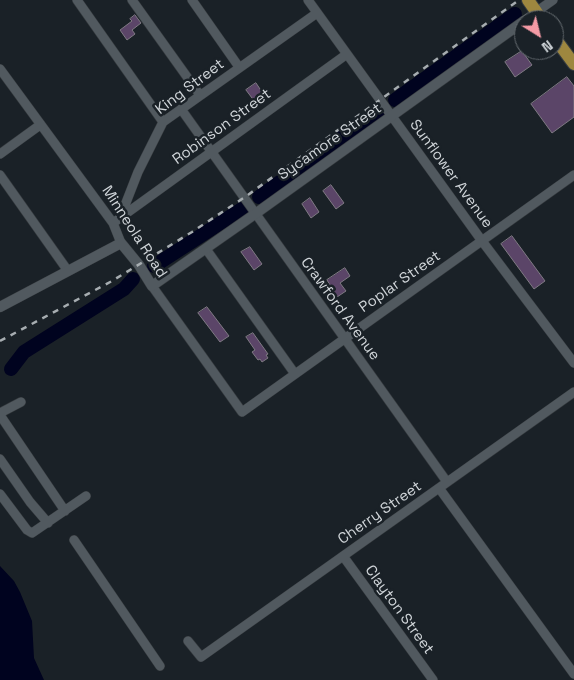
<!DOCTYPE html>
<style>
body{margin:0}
#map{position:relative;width:574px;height:680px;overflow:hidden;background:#1a2127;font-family:"Space Grotesk",sans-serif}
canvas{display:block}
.north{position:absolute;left:514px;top:10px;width:50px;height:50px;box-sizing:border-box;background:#1a2127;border:1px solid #63696e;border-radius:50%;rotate:144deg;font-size:14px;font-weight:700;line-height:20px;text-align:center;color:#d0d5d9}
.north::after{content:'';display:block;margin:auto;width:18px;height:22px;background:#f49aa5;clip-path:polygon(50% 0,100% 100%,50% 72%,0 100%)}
</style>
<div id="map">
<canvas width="574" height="680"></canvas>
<div class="north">N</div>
</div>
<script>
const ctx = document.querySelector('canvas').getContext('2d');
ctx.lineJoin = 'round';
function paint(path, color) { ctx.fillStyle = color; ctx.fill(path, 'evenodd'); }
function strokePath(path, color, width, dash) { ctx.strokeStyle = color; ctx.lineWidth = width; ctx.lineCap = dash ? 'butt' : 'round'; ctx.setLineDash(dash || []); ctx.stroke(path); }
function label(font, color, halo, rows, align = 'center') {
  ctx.font = font + ' "Space Grotesk",sans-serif'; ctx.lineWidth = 5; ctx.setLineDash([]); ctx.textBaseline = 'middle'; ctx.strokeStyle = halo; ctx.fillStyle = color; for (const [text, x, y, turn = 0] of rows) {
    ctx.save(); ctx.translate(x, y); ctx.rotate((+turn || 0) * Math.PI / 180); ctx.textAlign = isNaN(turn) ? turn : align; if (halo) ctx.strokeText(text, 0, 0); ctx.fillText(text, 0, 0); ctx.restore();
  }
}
paint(new Path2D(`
 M0,566l14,15 6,11 12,29 2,37 10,22h-44z`), '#00031f');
strokePath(new Path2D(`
 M395,100l120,-86
 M259,197l120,-86
 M154,266l88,-57
 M11,369l13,-17 100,-63 9,-10`), '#00031f', 14);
const building = new Path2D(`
 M135,15l6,8 -9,7 3,4 -8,6 -7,-10 12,-9 -2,-2z
 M522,51l10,14 -17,12 -10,-15z
 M567,77l7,9v31l-22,16 -21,-29z
 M256,83l8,12 -9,7 -9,-12z
 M331,185l13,18 -8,6 -13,-18z
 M310,198l9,14 -8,6 -9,-14z
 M512,236l33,45 -11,8 -33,-45z
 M250,247l12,17 -8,6 -13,-18z
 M345,268l5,8 -10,7 6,8 -9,6 -10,-17z
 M207,307l22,29 -9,6 -22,-29z
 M253,333l15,21 -2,1 2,3 -6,4 -2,-3 -2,1 -6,-8 3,-2 -9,-13z`);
paint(building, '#5b4568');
strokePath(building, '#7f7a83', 1);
const minor = new Path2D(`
 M77,0l86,122
 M132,0l68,95
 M192,0l47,67
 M308,0l174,241 92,122
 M536,12l17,-12
 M0,69l113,154 8,20
 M181,109l266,373
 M0,154l40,-29
 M0,175l68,96
 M120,218l18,-46 25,-50 154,-109
 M113,223l234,-169
 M206,249l89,125
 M152,286l90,126 332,-237
 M0,413l21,-11
 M0,415l65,96
 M0,459l30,43 18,21
 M439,488l135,186
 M0,494l27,36 5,3 54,-37
 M74,540l86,126
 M343,556l90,124
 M188,641l13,16 373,-265`);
const tertiary = new Path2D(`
 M0,307l121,-64 18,22 13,21 103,-72 269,-193`);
const primary = new Path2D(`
 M528,0l14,20
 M554,37l20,27`);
strokePath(minor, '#363b3f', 10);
strokePath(tertiary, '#363b3f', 11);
strokePath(primary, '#363b3f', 14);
strokePath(minor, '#51595f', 9);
strokePath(tertiary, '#51595f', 10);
strokePath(primary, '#9e873f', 12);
strokePath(new Path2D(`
 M0,341l112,-60 80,-49 53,-35 274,-197`), '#a7adb1', 2.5, [6, 6]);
label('15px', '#d0d5d9', '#1a2127', [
 ["King Street",190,87,-37],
 ["Robinson Street",222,127,-36],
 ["Sycamore Street",330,142,-35],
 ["Sunflower Avenue",451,174,54],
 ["Minneola Road",134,232,57],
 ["Poplar Street",400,282,-35],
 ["Crawford Avenue",340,309,54],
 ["Cherry Street",380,513,-35],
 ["Clayton Street",399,610,54]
]);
</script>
